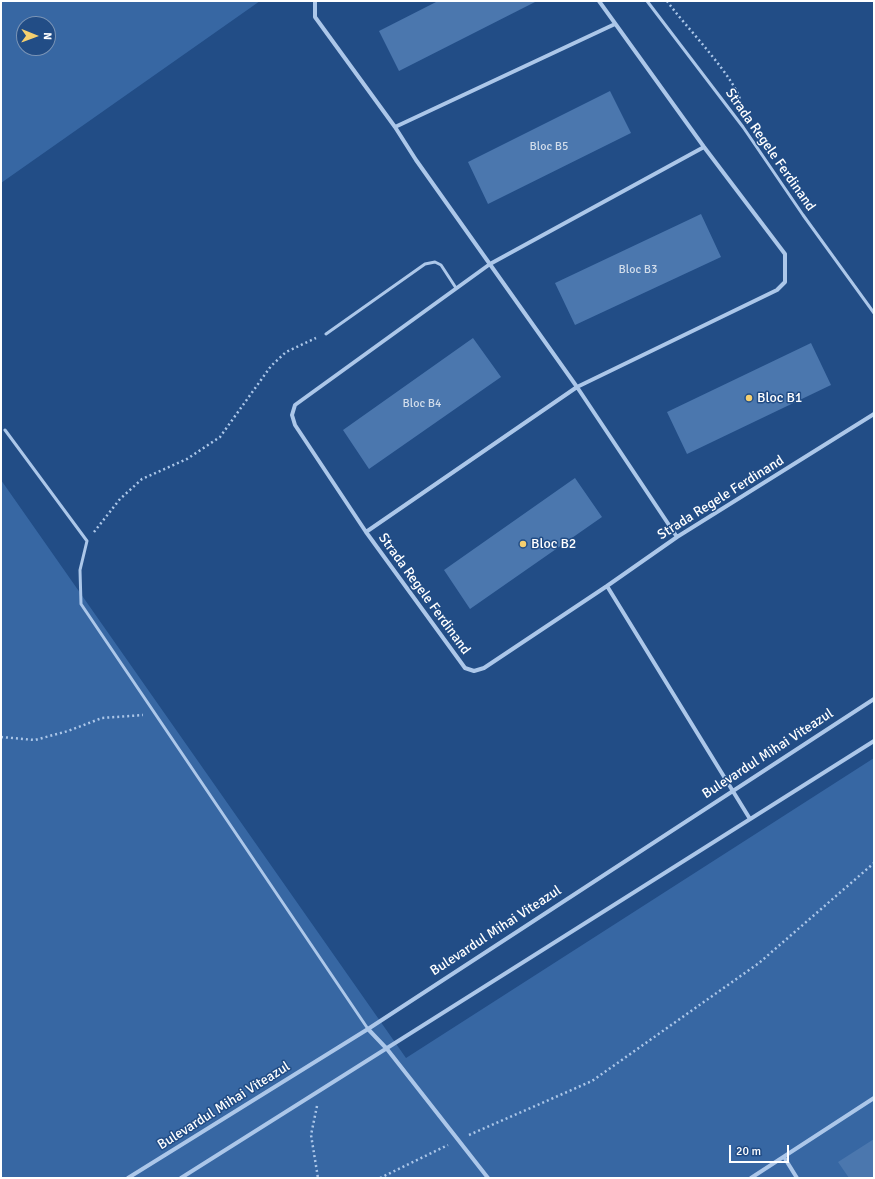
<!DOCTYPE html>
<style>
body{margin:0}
#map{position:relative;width:875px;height:1179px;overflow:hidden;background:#224d86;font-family:Signika,sans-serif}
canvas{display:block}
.frame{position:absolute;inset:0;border:2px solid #fff;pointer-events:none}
.north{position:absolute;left:16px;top:16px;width:40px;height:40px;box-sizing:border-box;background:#224d86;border:1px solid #7a94b6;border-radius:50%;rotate:91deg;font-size:11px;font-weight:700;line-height:16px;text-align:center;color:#fff}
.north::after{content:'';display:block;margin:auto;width:14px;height:18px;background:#f5cf6f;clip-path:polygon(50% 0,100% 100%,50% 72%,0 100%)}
.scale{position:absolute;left:729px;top:1145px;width:60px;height:18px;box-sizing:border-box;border:2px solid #fff;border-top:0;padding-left:5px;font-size:12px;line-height:14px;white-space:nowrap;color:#fff;-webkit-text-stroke:3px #224d86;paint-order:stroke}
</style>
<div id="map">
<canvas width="875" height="1179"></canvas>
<div class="frame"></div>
<div class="north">N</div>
<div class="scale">20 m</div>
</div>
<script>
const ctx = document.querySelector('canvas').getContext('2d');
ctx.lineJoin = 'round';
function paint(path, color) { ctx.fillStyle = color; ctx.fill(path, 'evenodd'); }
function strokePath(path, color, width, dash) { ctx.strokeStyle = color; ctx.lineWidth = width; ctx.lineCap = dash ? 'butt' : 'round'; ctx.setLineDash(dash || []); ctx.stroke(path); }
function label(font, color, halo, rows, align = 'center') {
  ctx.font = font + ' Signika,sans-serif'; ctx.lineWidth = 3; ctx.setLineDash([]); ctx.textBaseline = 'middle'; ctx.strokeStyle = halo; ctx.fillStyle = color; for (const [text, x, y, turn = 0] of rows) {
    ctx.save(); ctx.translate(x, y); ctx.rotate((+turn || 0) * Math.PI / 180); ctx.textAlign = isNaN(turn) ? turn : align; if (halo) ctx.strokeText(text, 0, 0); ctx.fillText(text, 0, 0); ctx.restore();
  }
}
paint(new Path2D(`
 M1,1h259l-259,182zM24,24h24v24h-24z
 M1,480l405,578 468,-300v420h-873z`), '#3767a3');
paint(new Path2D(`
 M438,1h99l-138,70 -20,-40z
 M610,91l21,42 -143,71 -20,-42z
 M701,214l20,43 -146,68 -20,-42z
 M473,338l28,39 -132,92 -26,-39z
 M811,343l20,42 -144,69 -20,-42z
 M575,478l27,39 -132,92 -26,-39z
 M874,1139v39h-25l-11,-16z`), '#4b77ae');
strokePath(new Path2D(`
 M667,1c16,23 72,80 74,103
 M94,532l26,-33 22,-20 45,-20 33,-22 51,-71 15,-14 30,-14
 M1,737l34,3 33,-9 34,-13 41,-3
 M317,1106l-6,29 7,43
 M469,1135l123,-54 167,-118 115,-100
 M380,1178l68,-33`), '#acc7e9', 2.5, [2, 3]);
strokePath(new Path2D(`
 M647,1l96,126 60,88 71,98
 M326,334l99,-70 10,-2 6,3 15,23
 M5,430l82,111 -7,29 1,34 287,425`), '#acc7e9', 3);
strokePath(new Path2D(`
 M315,1v16l80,110 21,33 161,227 100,150
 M395,127l220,-103
 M704,147l-214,117 -195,141 -3,10 3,10 71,107 99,136 9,3 10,-3 123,-82 70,-49 197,-123
 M366,532l211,-145 200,-97 8,-8v-28l-81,-107 -105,-146
 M607,586l143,233
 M368,1029l19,20 101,129
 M784,1157l13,21
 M128,1178l240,-149 506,-330
 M181,1178l693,-437
 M751,1178l123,-80`), '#acc7e9', 4);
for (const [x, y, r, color] of [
 [749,398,4,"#f5cf6f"],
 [523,544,4,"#f5cf6f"]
]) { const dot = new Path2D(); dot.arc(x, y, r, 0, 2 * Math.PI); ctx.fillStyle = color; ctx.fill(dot); strokePath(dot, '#224d86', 1.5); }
label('12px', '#d2ddeb', null, [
 ["Bloc B5",549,147],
 ["Bloc B3",638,270],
 ["Bloc B4",422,404]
]);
label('14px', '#fff', '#224d86', [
 ["Strada Regele Ferdinand",770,150,55],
 ["Strada Regele Ferdinand",721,498,-32],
 ["Strada Regele Ferdinand",424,594,54],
 ["Bulevardul Mihai Viteazul",768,754,-33],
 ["Bulevardul Mihai Viteazul",496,931,-33],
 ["Bulevardul Mihai Viteazul",224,1106,-32]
]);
label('14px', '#fff', '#224d86', [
 ["Bloc B1",757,398],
 ["Bloc B2",531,544]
], 'left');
</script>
